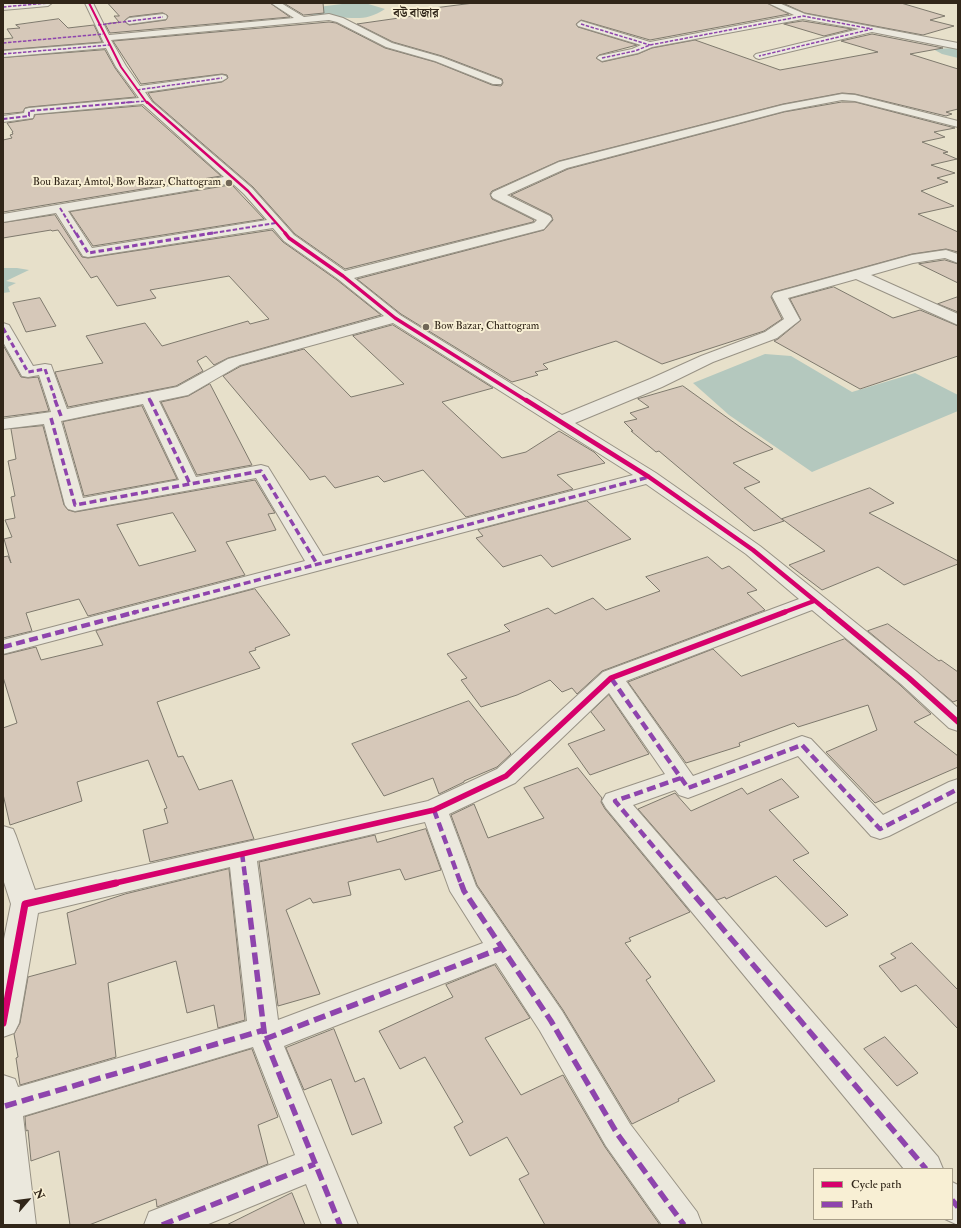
<!DOCTYPE html>
<meta charset="utf-8">
<style>
body{margin:0}
#map{position:relative;width:961px;height:1228px;overflow:hidden;background:#e7e0ca;font-family:"IM FELL Double Pica",serif}
canvas{display:block}
.frame{position:absolute;inset:0;border:4px solid #312619;pointer-events:none}
.legend{position:absolute;left:813px;top:1168px;width:140px;height:52px;box-sizing:border-box;background:#f8efd4;border:1px solid #a89f89;margin:0;padding:5px 7px;list-style:none;font-size:12px;color:#312619}
.legend li{display:flex;align-items:center;gap:8px;height:20px}
.legend b{width:20px;border:1px solid #a89f89}
.north{position:absolute;left:8px;top:1180px;width:40px;height:40px;-webkit-text-stroke:3px #f8efd4;paint-order:stroke;rotate:62deg;font-size:11px;font-weight:700;line-height:16px;text-align:center;color:#312619}
.north::after{content:'';display:block;margin:auto;width:14px;height:18px;background:#312619;clip-path:polygon(50% 0,100% 100%,50% 72%,0 100%)}
</style>
<div id="map">
<canvas width="961" height="1228"></canvas>
<div class="frame"></div>
<ul class="legend">
<li><b style="height:5px;background:#d6006c"></b>Cycle path</li>
<li><b style="height:5px;background:#8e44ad"></b>Path</li>
</ul>
<div class="north">N</div>
</div>
<script>
const ctx = document.querySelector('canvas').getContext('2d');
ctx.lineJoin = 'round';
function paint(path, color) { ctx.fillStyle = color; ctx.fill(path, 'evenodd'); }
function strokePath(path, color, width, dash) { ctx.strokeStyle = color; ctx.lineWidth = width; ctx.lineCap = dash ? 'butt' : 'round'; ctx.setLineDash(dash || []); ctx.stroke(path); }
function label(font, color, halo, rows, align = 'center') {
  ctx.font = font + ' "IM FELL Double Pica","Noto Serif Bengali",serif'; ctx.lineWidth = 4; ctx.setLineDash([]); ctx.textBaseline = 'middle'; ctx.strokeStyle = halo; ctx.fillStyle = color; for (const [text, x, y, turn = 0] of rows) {
    ctx.save(); ctx.translate(x, y); ctx.rotate((+turn || 0) * Math.PI / 180); ctx.textAlign = isNaN(turn) ? turn : align; if (halo) ctx.strokeText(text, 0, 0); ctx.fillText(text, 0, 0); ctx.restore();
  }
}
paint(new Path2D(`
 M350,3h15l20,6c-18,12 -29,9 -49,8 -13,-1 -25,-2 -38,-5l20,-5z
 M955,48h3v10l-16,-4 -9,-5z
 M4,268h13l12,2 -23,11 10,2 -8,4 2,5 -7,1z
 M765,354l26,2 61,36 63,-19 43,22v16l-146,61 -83,-57 -36,-32z`), '#b4c8be');
const building = new Path2D(`
 M108,3h162l20,14 -180,16 -5,-9 14,-2 -5,-6h5zM163,13l5,3 -2,4 -37,5 -5,-4 5,-4z
 M284,3h39l1,10 -20,2z
 M474,3h293l22,11 -139,26 -69,-20 -5,4 2,3 59,18 -38,10 -3,3 6,4 36,-8 14,-6 43,-8 85,30 98,-18 -37,-11 31,-7 71,14 -33,6 48,15v40l-12,3 6,2 -6,2 -91,-22 -13,-1 -59,11 -224,57 -67,30 -2,3 2,5 42,21 -1,2 -188,47 -50,-35 -42,-47 -100,-86 -5,-8 74,-11 6,-4 -1,-3 -5,-1 -81,10 -28,-43 216,-19 7,1 49,25 50,14 57,23 9,1 2,-3 -1,-4 -60,-23 -49,-14 -36,-18 63,-9 -8,-4z
 M783,3h118l44,13 -15,4 24,6 -31,9 -118,-22z
 M59,19l9,9 26,-3 8,17 -99,8v-11l10,-1 -6,-9 13,-1 -4,-3z
 M803,21l49,8 -28,7 -40,-12z
 M105,50l10,18 21,29 -107,10 -4,1 -2,4 -20,2v-56z
 M842,102h13l100,26 -21,4 11,5 -23,5 26,10 -5,1 14,6 -26,6 24,8 -18,5 11,4 -27,9 33,15 -36,8 40,18v20l-12,-3 -34,5 -138,38 -3,5 11,22 -18,12 -102,33 -46,-23 -73,23 5,5 -13,3 3,3 -26,7 -111,-68 -44,-35 187,-49 9,-10 -2,-5 -40,-20 57,-26 216,-57z
 M142,106l79,70 -218,36v-72l9,-2 -2,-3 3,-1 -1,-2h1l-6,-9 26,-4 2,-4z
 M232,185l32,34 -171,27 -23,-34z
 M55,215l27,42 6,1 184,-28 11,12 54,38 44,35 -153,43 -14,7 -8,-9 -9,5 6,10 -27,15 -108,21 -13,-35 48,-9 -17,-27 59,-13 17,23 86,-25 2,3 19,-5 -40,-43 -79,14 6,8 -39,8 -20,-30 -6,2 -33,-48 -6,1 -1,-1 -48,8v-15z
 M945,260l13,4v19l-39,-19z
 M834,287l59,31 27,-8 38,16v30l-98,33 -86,-48 4,-2 23,-19 -11,-21z
 M958,297v15l-20,-8z
 M40,298l16,28 -30,6 -13,-29z
 M393,325l100,63 -51,14 60,56 24,-6 33,-21 35,21 11,11 -48,12 16,14 -107,28 -43,-47 -39,12 -6,-6 -43,12 -10,-12 -15,4 -6,-8 -81,-96 18,-10 63,-17 47,48 53,-13 -51,-48z
 M3,345l18,32 7,1 10,-1 11,34 -46,6z
 M210,384l42,81 -55,10 -36,-73 27,-6z
 M683,386l60,43 30,20 -40,14 27,19 -16,6 40,33 -30,10 -95,-80 -3,1 -25,-21h2l-9,-9 13,-3 -7,-6 19,-6 -11,-8z
 M142,406l35,73 -93,17 -21,-74z
 M43,426l21,79 4,5 7,2 180,-32 20,33 -7,1 8,16 -50,12 19,33 -157,41 -9,-17 -53,14 6,18 -29,7v-81l5,-1 3,7 -7,-24 8,-2 -7,-17 10,-2 -4,-21 4,-1 -7,-35 8,-2 -5,-30zM173,513l23,38 -57,15 -22,-41z
 M870,488l24,15 -25,10 89,48v3l-54,21 -26,-18 -56,23 -33,-25 36,-14 -43,-32z
 M587,501l44,38 -79,28 -11,-12 -38,12 -27,-29 7,-2 -5,-6z
 M708,557l14,12 7,-3 28,24 -10,3 18,17 -163,61 -25,23 -5,-6 -10,4 -12,-12 -33,15 -36,12 -20,-27 6,-2 -20,-24 63,-23 -6,-6 44,-17 7,6 38,-16 13,12 54,-19 -14,-14z
 M255,589l35,46 -35,13 1,2 -7,2 11,16 -103,34 21,55 5,-1 16,34 33,-10 22,59 -104,23 -7,-32 25,-7 -4,-14 3,-1 -19,-48 -71,22 5,19 -72,24 -7,-31v-66l14,-5 -14,-46v-22l33,-8 5,13 62,-15 -7,-14z
 M888,624l51,37 2,-1 17,12v28l-5,2 -85,-71z
 M845,639l55,46 31,29 -17,8 44,34v11l-83,36 -49,-51 51,-22 -9,-25 -70,22 -4,-4 -55,20 1,3 -54,17 -58,-81 85,-33 28,27z
 M609,695l40,59 -59,21 -22,-31 37,-14 -14,-18z
 M469,701l42,53 -14,13 -33,14v1l-25,12 -6,-16 -49,18 -32,-52z
 M578,768l24,30 -1,4 4,7 85,103 -61,26 2,3 -6,2 26,34 -5,3 69,101 -37,18 1,2 -47,23 -69,-114 -86,-125 -26,-70 23,-11 14,34 56,-20 -20,-30z
 M782,779l17,18 -30,13 40,43 -16,7 55,55 -22,12 -50,-51 -50,23 -1,-2 -8,3 -79,-91 37,-16 16,18 51,-23 5,6z
 M426,829l15,41 -36,10 -5,-11 -52,13 3,13 -38,8 -3,-5 -24,12 34,84 -42,12 -19,-144 116,-27 2,7z
 M229,869l16,151 -27,8 -4,-23 -27,8 -11,-52 -68,22 8,74 -96,28 -4,-27 2,-1 -4,-23 6,-11 8,-46 48,-13 -9,-51 58,-19z
 M912,943l46,47v39l-42,-44 -15,7 -22,-26 17,-8 -5,-4z
 M495,965l35,53 -45,20 36,57 42,-20 42,72 55,78h-115l-26,-46 10,-5 -22,-37 -37,19 -16,-29 9,-5 -38,-65 -25,12 -21,-38 74,-34 -7,-12z
 M334,1029l21,53 9,-4 18,45 -30,12 -21,-56 -27,11 -18,-42z
 M885,1037l33,36 -21,13 -33,-37z
 M252,1049l26,68 -20,8 10,39 -111,43 -1,-8 -67,26h-19l-11,-74 -28,10 -3,-31 -2,1 -1,-14z
 M292,1193l13,32h-78z`);
paint(building, '#d6c8b9');
strokePath(building, '#7e796d', 1);
const minor = new Path2D(`
 M19,3h33l-4,3 -45,4v-6z
 M85,3h8l16,32 185,-17 -23,-15h10l23,14 25,-3 14,4 49,25 49,14 60,23 1,2 -1,2h-8l-58,-23 -49,-14 -49,-25 -8,-2 -218,20 15,26 14,20 82,-11 4,1 1,2 -5,3 -77,11 7,10 100,86 42,47 51,36 189,-48 3,-3 -44,-22 -2,-3 2,-3 66,-30 224,-57 59,-11 13,1 103,26v6l-103,-26 -13,-1 -58,11 -217,57 -60,27 43,21 2,3 -8,10 -190,49 46,37 162,100 88,-36 51,-23 64,-24 19,-13 -12,-23 2,-3 138,-38 34,-5 12,4v9l-13,-5 -32,5 -42,12 87,39v11l-102,-46 -68,19 12,22 -23,18 -64,24 -51,25 -87,36 81,50 104,73 157,126 41,36v23l-9,-3 -48,-44 -89,-74 -186,71 67,95 109,-40 9,3 72,76 66,-33 9,-3v22l-69,35 -9,3 -9,-3 -73,-80 -110,42 -9,-3 -4,-5 -42,15 305,352 5,12h-39l-298,-361 -4,-7 4,-7 59,-20 -56,-81 -94,90 -66,31 27,72 86,125 68,113 67,88 5,13h-40l-56,-79 -66,-115 -44,-68 -212,83 74,179h-36l-16,-41 -100,41h-62l5,-13 146,-57 -42,-108 -230,69 13,109h-33v-150l12,4 3,8 229,-66 -17,-154 -192,46 -19,110 -5,10 -11,4v-93l8,-40 -8,-25v-53l10,3 3,7 19,54 393,-89 69,-32 106,-97 196,-73 -53,-45 -100,-70 -643,170v-14l302,-79 -49,-83 -181,33 -7,-2 -3,-4 -21,-81 -41,5v-10l48,-7 -12,-37 -11,2 -6,-1 -19,-34v-19l6,2 24,41 12,-2 6,1 16,44 110,-22 51,-28 156,-43 -46,-37 -54,-38 -11,-13 -185,29 -5,-1 -27,-43 -53,9v-8l221,-37 -81,-73 -109,10 -1,4 -30,4v-6l21,-3 1,-4 4,-1 110,-10 -23,-31 -10,-19 -103,9v-6l101,-8zM232,183l12,11 23,26 -175,28 -24,-37zM393,323l240,152 -310,81 -55,-89 -7,-2 -65,12 -37,-76 29,-6 52,-30zM143,404l36,76 -96,18 -22,-77zM425,822l25,69 33,52 -205,77 -21,-159z
 M768,3h11l26,11 153,29v6l-86,-17 -113,27 -3,-1 -2,-2 2,-2 103,-25 -56,-10 -151,28 -14,6 -36,8 -5,-3 2,-2 33,-7 9,-4 -63,-19 -1,-2 4,-3 69,21 144,-27z
 M163,14l3,1 1,2 -1,2 -37,5 -4,-3 4,-3z
 M952,1182l6,3v40l-13,-6h7z`);
strokePath(minor, '#989285', 2);
paint(minor, '#ebe8dd');
strokePath(new Path2D(`
 M3,7l45,-4
 M581,24l69,21
 M98,25l65,-8
 M3,43l100,-9
 M3,54l106,-9
 M602,58l33,-7 15,-6 153,-29 69,13 -113,27
 M137,90l85,-12
 M121,103l25,-2`), '#8e44ad', 1.5, [3.5, 1.5]);
strokePath(new Path2D(`
 M3,119l26,-3v-5l103,-9
 M60,208l16,26
 M207,234l69,-11`), '#8e44ad', 2, [4.5, 2]);
strokePath(new Path2D(`
 M76,233l12,20 125,-20
 M3,328l25,44 17,-3 11,32
 M149,398l1,3`), '#8e44ad', 3, [5.5, 3]);
strokePath(new Path2D(`
 M55,400l6,16
 M150,400l40,84
 M51,418l24,87 186,-34 56,93
 M132,613l517,-136`), '#8e44ad', 3.5, [7, 3.5]);
strokePath(new Path2D(`
 M3,647l133,-35
 M611,678l77,110 114,-43 78,84 78,-40
 M681,778l-66,23 70,83
 M434,810l27,74
 M242,853l4,31`), '#8e44ad', 4.5, [9, 4.5]);
strokePath(new Path2D(`
 M246,883l19,156 75,186
 M461,883l3,8 87,130 67,114 66,90
 M684,883l242,286
 M265,1039l237,-91
 M5,1106l259,-76
 M952,1200l6,7
 M162,1225l153,-61`), '#8e44ad', 5.5, [12, 5.5]);
strokePath(new Path2D(`
 M89,3l32,64 26,36`), '#d6006c', 2);
strokePath(new Path2D(`
 M147,102l101,89 38,43`), '#d6006c', 2.5);
strokePath(new Path2D(`
 M285,233l4,5 54,38 52,42 132,83`), '#d6006c', 3.5);
strokePath(new Path2D(`
 M526,400l123,77 104,73 77,63
 M782,613l32,-12`), '#d6006c', 4.5);
strokePath(new Path2D(`
 M829,612l80,66 49,44
 M111,884l323,-74 72,-34 105,-98 174,-66`), '#d6006c', 5.5);
strokePath(new Path2D(`
 M3,1023l22,-119 91,-21`), '#d6006c', 7);
for (const [x, y, r, color] of [
 [229,183,4,"#716757"],
 [426,327,4,"#716757"]
]) { const dot = new Path2D(); dot.arc(x, y, r, 0, 2 * Math.PI); ctx.fillStyle = color; ctx.fill(dot); strokePath(dot, '#f8efd4', 1.5); }
label('11px', '#312619', '#f8efd4', [
 ["Bou Bazar, Amtol, Bow Bazar, Chattogram",221,183],
 ["Bow Bazar, Chattogram",434,327,"left"]
], 'right');
label('bold 12px', '#312619', '#f8efd4', [
 ["বউ বাজার",416,14]
]);
</script>
